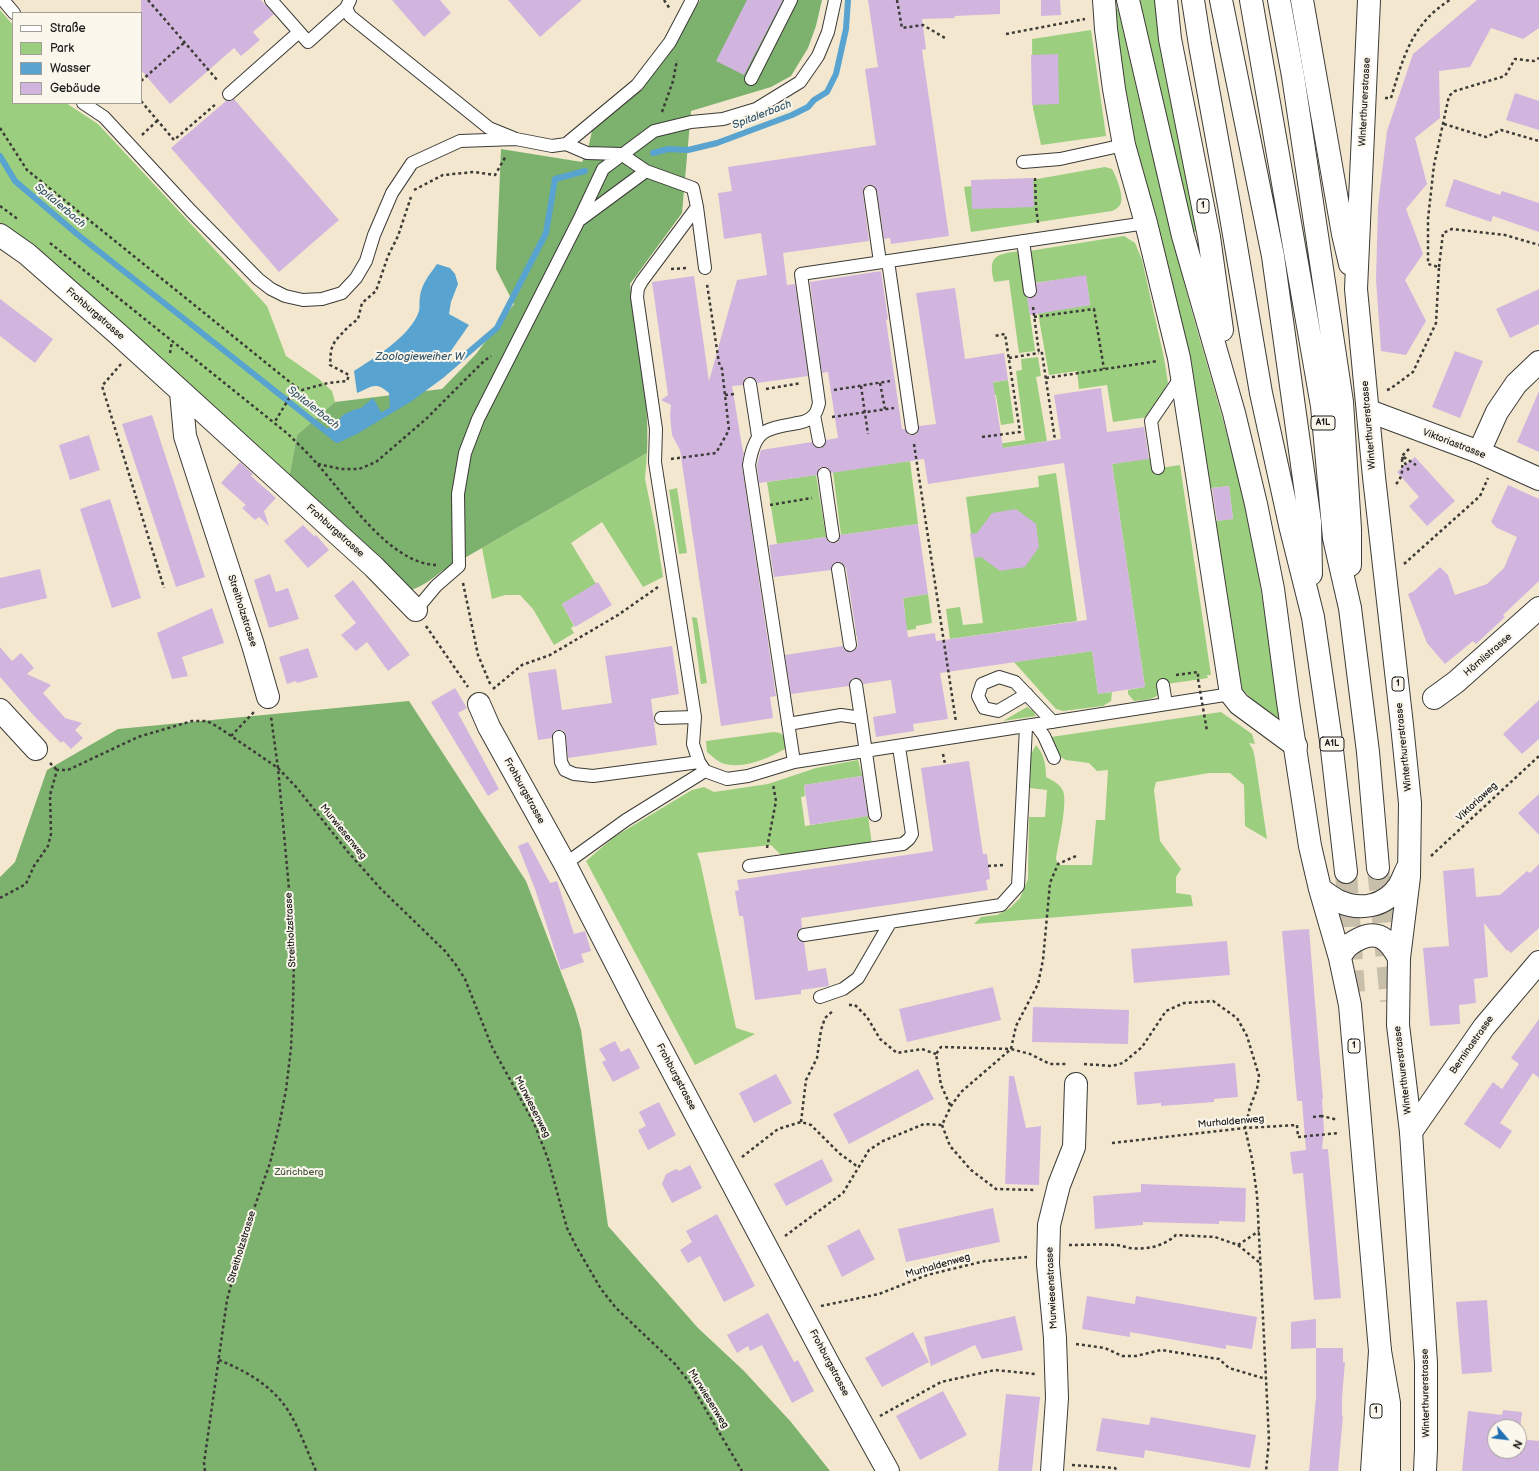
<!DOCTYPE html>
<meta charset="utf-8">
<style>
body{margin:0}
#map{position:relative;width:1539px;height:1471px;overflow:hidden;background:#f3e8cf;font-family:"Balsamiq Sans",sans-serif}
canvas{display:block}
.legend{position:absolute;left:12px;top:12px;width:130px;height:92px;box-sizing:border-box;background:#fbf7ec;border:1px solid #a29f99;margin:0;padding:5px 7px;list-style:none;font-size:12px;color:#1c1c1c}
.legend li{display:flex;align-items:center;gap:8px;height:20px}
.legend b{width:20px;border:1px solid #a29f99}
.north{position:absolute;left:1487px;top:1419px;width:40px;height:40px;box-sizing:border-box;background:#fbf7ec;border:1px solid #a29f99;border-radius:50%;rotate:118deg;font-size:11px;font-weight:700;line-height:16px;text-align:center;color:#1c1c1c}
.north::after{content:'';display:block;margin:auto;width:14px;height:18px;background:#1f6fb2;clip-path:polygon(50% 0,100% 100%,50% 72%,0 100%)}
</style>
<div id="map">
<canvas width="1539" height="1471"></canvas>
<ul class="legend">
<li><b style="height:5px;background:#fff"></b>Straße</li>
<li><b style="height:11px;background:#9bce7f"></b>Park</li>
<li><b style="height:11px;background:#58a3d0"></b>Wasser</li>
<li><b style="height:11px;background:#d1b5df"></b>Gebäude</li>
</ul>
<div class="north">N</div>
</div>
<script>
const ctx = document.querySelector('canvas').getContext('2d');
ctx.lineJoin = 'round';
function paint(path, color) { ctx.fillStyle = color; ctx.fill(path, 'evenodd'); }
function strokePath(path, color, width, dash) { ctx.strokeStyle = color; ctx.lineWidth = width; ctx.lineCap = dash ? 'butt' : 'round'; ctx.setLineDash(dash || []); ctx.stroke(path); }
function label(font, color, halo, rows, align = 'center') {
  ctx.font = font + ' "Balsamiq Sans",sans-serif'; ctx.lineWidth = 4; ctx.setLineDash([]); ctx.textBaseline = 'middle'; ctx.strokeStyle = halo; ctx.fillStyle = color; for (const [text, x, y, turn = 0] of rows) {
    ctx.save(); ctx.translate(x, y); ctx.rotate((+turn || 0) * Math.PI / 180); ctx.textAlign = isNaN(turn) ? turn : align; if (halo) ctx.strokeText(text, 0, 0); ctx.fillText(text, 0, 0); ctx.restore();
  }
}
paint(new Path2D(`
 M1138,0h18l42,230 -6,3z
 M1111,8l7,1c22,95 44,190 69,285 22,80 48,159 64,241 12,61 20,122 29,184l-26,-18 -16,-16 -26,-156 3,-8 18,-2 -4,-33 -18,2 -6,-7 -75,-346z
 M0,10l13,15v78h53l32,21 169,182 19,50 33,23 13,12 3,11 -38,33 -8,44 -249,-228 -40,-28z
 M1091,30l15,106 -65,9 -8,-37 -1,-69z
 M1105,167l7,2c4,7 13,29 8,36 -2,3 -5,5 -8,6l-141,21 -7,-45 73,-8z
 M1124,236l11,7 7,17 22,98 4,25 -20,34 -35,5 -6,-37 -28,4 -2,-18 -28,4 -11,-62 52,-8 -4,-29 -53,7 -4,-32z
 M1021,251l14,100 -16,2 -10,-73 -15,2c-7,-28 4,-28 27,-31z
 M1038,357l3,19 -5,1 11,64 -68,11 -4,-67 33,-5 6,43 -13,2 -5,-30 -14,1 1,50 42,-6 -9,-69 6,-1 -1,-11z
 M647,453l-2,26 10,48 8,50 -20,10 -41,-65 -31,21 25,41 -34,20 12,22 -3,2 3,5 -20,12 -21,-36 -13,-14h-15l-13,4 -10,-51z
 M1158,457l2,11 20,-3 31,210h-4l1,3 -48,7c2,16 -14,14 -26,16l-6,-7v-4l17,-3 -33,-223z
 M910,461l8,63 -77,11 -8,-63z
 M1056,473l21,148 -127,18 -4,-30 14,-2 3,18 20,-2 -17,-126 73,-10 -1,-11z
 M816,475l10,62 -49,7 -10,-62z
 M677,488l10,65 -8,1 -10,-64z
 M928,594l4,29 -16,3v3l-52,7 -1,-2 -7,1 -1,-15 50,-7 -2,-15z
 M692,617l5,1 10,65 -6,1z
 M1092,651l6,43 14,-2 -1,9 -8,5 -40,5 -7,-2 -42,-47z
 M1027,707l6,4 3,5 -33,5z
 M1221,712l31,22 3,10 -6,-1 4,7 2,9 12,80 -22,-13 -1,-41 -14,-12h-21l-53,9 -2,8 6,51 21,28 -5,8v16l15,2 2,11 -219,18 7,-7 16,-2 13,-7 10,-10 8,-19 1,-62h16l2,-27 -17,-2 1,-34 5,-9c8,9 10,20 10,32 6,3 14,7 17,14 5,11 -5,54 -7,68l2,5 3,1h31l4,-45h9l3,-50 -11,1 -8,-8 -23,-3 -7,-4 -8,-19z
 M774,732l6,1 6,5 -1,11c-17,9 -40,20 -60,15 -6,-1 -13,-8 -18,-12l-1,-11z
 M858,760l4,16 -58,9 1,11 -4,1 4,29 63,-10 4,29 -88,13 -13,-13 -74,8 3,8 36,167 19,6 -60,31 -109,-204 28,-24 78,-47 12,-3 10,5 54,-8 48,-16z`), '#9bce7f');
paint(new Path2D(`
 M700,0h122l-6,26 -8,22 -17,28 -20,11 -80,24 -9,102 -52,71c7,56 20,112 17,169l-205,118c-11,9 -22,17 -35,20l-118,-112 8,-44 38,-33 107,-13 34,-35 38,-50 -18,-35 5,-120 81,13 5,-9 5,-22 45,-38 27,-32z
 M409,701l117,180 49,128 6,21 27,196 90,102 46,43 47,51 39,49h-830v-594l15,-15 32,-92 71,-41z`), '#7cb16e');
paint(new Path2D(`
 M437,264l13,4 5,6 3,10 -7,18 -2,12 20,11 -21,30 5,12 -63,44 -1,-18c-14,-12 -17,-6 -32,0l-3,-22c20,-13 57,-35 65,-60 1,-4 0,-10 1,-15 2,-13 10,-22 17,-32z
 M373,398l9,16 -19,13 -26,13 -13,-9 11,-7 8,-9 10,-5 8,-2z`), '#58a3d0');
strokePath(new Path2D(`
 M653,153l15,-4 20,1 29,-7 75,-28 16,-8 6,-7 13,-8 9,-18 10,-45 2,-29
 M0,156l15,25 62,53 260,206 19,-9 52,-31 34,-25 55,-47 49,-95 9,-54 30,-8`), '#58a3d0', 6);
paint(new Path2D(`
 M141,0h120l13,14 -21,18 7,8 -19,16 -7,-8 -64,56 -29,-34z
 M392,0h48l11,13 -27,24z
 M508,0h74l-42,37z
 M747,0h36l-39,75 -28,-14z
 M868,0h132v14l-46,2 1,2 -33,1 4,30 -4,1 27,186 -58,8 -1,-6 -6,1 -7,-48 -4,-6h-4l-4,1 -2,7 6,48 -86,12 4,32 8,-1 13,92 -51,7 -1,-4 -7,-2 -4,1 -2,7 -11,1 11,66h1l-2,14 34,230 -6,1 3,21 -52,8 -41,-276 -8,-15 -2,-20 1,-10 -10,-5 7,-5 -16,-113 42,-6 15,105 28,-101 30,-5 -6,-42 -37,6 -6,-46 14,-2 -4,-24 148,-22 -11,-76 13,-2z
 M1041,0h19l1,15 -20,1z
 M1477,0h62v28l-16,11 -32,-11 -21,39 -31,4 1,47 -25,20 12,46 -21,25 17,45 -18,26 21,41 -20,34 -25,-4 -5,-71 2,-74 9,-75 26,-77z
 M1058,54l1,50 -27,1 -1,-50z
 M1515,93l24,8v29l-33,-10z
 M234,99l105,121 -60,52 -108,-124 55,-47h4z
 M1033,178l1,29 -62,2 -1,-29z
 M1454,179l46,16 2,-4 37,12v29l-46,-16 -2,6 -46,-16z
 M881,271l7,48 -2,1 16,109h3l4,6h4l4,-1 2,-8 17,-2 -20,-131 39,-5 10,71 39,-6 4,27 -15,2 10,66 58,-9 -7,-44 47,-7 6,44 37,-5 5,32 -37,5 33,223 -47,7 -6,-43 -152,22 8,46 -35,5 1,7 -38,6 -3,-20 23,-4 -5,-33 -28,4 -1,-4 -7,-2 -4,1 -2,7 -58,8 -6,-39 58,-9 1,4 7,2 6,-4 1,-4 -12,-76 -5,-6 -7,1 -3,7 -57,7 -5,-32 57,-8 1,4 7,2 4,-1 2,-7 78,-11 10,70 -25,4 5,39 27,-4 1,8 151,-21 -23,-157 -136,21 -4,-25 -93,14 -4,-6h-4l-4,1 -2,7 -58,8 -2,-18 4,-15 51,-8 2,4 6,2 4,-2 2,-6 12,-2 -10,-66 -6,1 -12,-91z
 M1086,275l4,30 -60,10 -3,-17h4l6,-4 -1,-11z
 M1539,289v35l-29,14 -14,-29z
 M0,299l53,40 -18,24 -35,-27z
 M1455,351l28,10 -23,57 -28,-11z
 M1539,391v61l-22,-10z
 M152,415l53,162 -29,10 -54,-163z
 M89,435l11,35 -30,10 -11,-35z
 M1415,457l40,44 -28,25 -18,-20 10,-9 -22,-25z
 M240,462l13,12 -2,2 25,22 -12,13 5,15 -10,-9 -4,3 -13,-12 4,-3 -25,-22z
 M1508,485l31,14v82l-36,34 2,2 -29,27 -3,-3 -28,23 -18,-21 -19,-49 6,-3 26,-24 8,8 7,20 32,-11 17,-16 13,-31 -20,-9 -6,-6z
 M1229,486l4,33 -16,2 -5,-33z
 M110,499l31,99 -29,10 -32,-99z
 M1016,509l20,15 3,23 -14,20 -25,4 -19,-14 -7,1 -4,-24 7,-1 15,-20z
 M303,525l11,11 2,-1 13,15 -21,18 -24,-27z
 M40,569l7,29 -47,11v-31z
 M270,574l6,18 12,-4 11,31 -30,9 -15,-48z
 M353,580l57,75 -22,16 -21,-29 -11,9 -15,-16 15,-12 -22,-27z
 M598,582l14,23 -37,22 -13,-23z
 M212,608l12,35 -42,14 6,19 -16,3 -15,-46z
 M672,646l7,48 -28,5 6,46 -89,13 -2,-22 -3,-6h-4l-5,1 -2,7 -14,2 -10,-67 28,-4 6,41 50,-7 -7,-47z
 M0,647l12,14 9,-8 13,15 -7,6 24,11 -8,8 22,25 17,5 -7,7 8,8 -12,11 -8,-8 -2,2 -26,-26 -35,-40z
 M308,648l10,29 -21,6 -1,-2 -9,3 -8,-27z
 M455,688l12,20 -9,5 41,76 -11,7 -57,-94z
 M1539,700v39l-17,15 -19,-20z
 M969,761l14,93h4l3,25 -4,1 2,10 -187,28 1,10 -5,4v4l1,4 6,2 4,29 18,-3 3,18 -28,4v4l-46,6 -12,-84h-4l-4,-25 4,-1 -2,-10 196,-29 -12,-83z
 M862,776l6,40 -58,9 -6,-40z
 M1539,794v41l-21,-22z
 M528,842l22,41 7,-2 17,53 11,-3 6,20 -10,3 3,8 -23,8 -26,-81 -17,-43z
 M1539,864v64l-28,25 -3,-3 -1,1 -23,-28 4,54 -14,2 2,24 -17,2 1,19 -30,2 -7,-78 26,-2 -6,-75 31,-3 2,29 24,-2 27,-24 3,2z
 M1309,929l14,170h-1l2,31 -2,19h6l13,149 -27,2 -11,-127 -10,1 -3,-22 16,-2 -4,-49h-5l-15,-170z
 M1227,941l3,34 -96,8 -3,-34z
 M993,987l8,33 -94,22 -8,-33z
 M1033,1007l96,3 -1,34 -96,-2z
 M1539,1019v59l-6,-5 -33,50 12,8 -12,18 -36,-25 29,-42 9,7 17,-25 -8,-6z
 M615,1041l6,11 8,-4 11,20 -27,14 -11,-20 4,-2 -7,-11z
 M1235,1063l3,34 -24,2v3l-53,4v-3l-24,2 -3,-33z
 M918,1069l16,30 -85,45 -16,-30z
 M776,1074l16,29 -38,20 -15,-30z
 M1009,1076h5l12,52 15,-2 -2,59 -34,-1z
 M659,1102l17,33 -28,15 -10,-20 8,-4 -7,-14z
 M822,1159l11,22 -47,25 -12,-22z
 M690,1165l12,23 -30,15 -10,-19 4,-10 10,-5 3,2z
 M1141,1184l105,4 -1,34 -26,-1v3l-76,-2v3l-48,4 -2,-33 48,-4z
 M993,1208l7,34 -94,20 -8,-33z
 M717,1214l38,72 -31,16 -24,-46 -12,7 -8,-13 12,-8 -6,-11z
 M859,1229l16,30 -33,18 -15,-31z
 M1087,1296l48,8 1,-8 121,21 -5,32 -26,-4v4l-96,-17v5l-48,-8z
 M1487,1300l5,72 -30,2 -6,-72z
 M768,1313l26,49 4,-2 16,31 -22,12 -30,-58 -12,6 -2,-5 -11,7 -10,-18z
 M1015,1316l8,34 -41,9 -7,-14 -44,21 -7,-29z
 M1316,1319v29l-25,1v-27z
 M913,1332l16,30 -47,25 -17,-29z
 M1316,1348h27v14h2l-3,36v18h1l-5,55h-29l7,-74z
 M943,1391l24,44 -47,25 -24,-44z
 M1006,1394l34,3 -8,74h-34z
 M1503,1410l19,2 -3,27 20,2v30h-77l6,-60 34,4zM1495,1427h24v24h-24z
 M1151,1417l105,18 -6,33 -105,-18 -1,8 -48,-7 6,-33 47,7z`), '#d1b5df');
strokePath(new Path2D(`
 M1378,868l13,133
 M1346,872l8,120`), '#c8bfab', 22, [22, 11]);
const service = new Path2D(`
 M3,0l11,13
 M271,0l37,42 38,-34 4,-8
 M346,8l4,8 139,112 27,11 36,7 14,-2 21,9 34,1 25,17 47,17 4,19
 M751,79l40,-79
 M229,94l70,-62
 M83,103l21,14 87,94 67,68 13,10 14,7 18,4 19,-1 20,-6 14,-15 10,-17 8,-26 18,-42 20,-30 48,-22 56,-2
 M566,144l71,-59 33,-43 22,-42
 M1023,162l37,-3 64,-14
 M870,192l10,70
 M581,219l65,-48
 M1023,241l7,50
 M888,261l24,167
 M705,268l-8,-61 -55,74 -4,7 -1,9 19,132 -1,33 40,255 -2,27 6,18 6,9 22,8 21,-3 46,-14 437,-68
 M750,384l8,52
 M814,415l5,26
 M1158,468l-7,-47 30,-44
 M824,474l9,62
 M838,569l12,76
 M416,610l20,-24 23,-20 -1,-72 7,-41 13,-34 101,-199 24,-51 51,-38 37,-9 32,-3 33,-10 44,-27 18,-26 10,-24 7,-32
 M856,685l5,33
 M1163,685l3,19
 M1027,694l-29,17 -14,-3 -6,-12 4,-12 17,-7 16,5 38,40
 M661,718l34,-1
 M788,724l53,-9 20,3 14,97
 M1036,725l8,11 10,22
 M559,737l2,25 4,8 9,4 19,2 106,-14
 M794,762l-45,-297c6,-36 16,-36 49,-42 6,-1 12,-3 16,-8 3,-3 4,-8 5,-12l-18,-129 345,-51
 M565,864l61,-44 79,-49
 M749,866l154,-22 6,-5 3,-5 -13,-87
 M804,935l197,-30 17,-19 8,-159
 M820,997l23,-8 15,-11 32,-55`);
const minor = new Path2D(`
 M1104,0l2,29 8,60 10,56 22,78 33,135 52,336 8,10 57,42
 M0,235l27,19 91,80 256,233 42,43
 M181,392l4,44 68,209 15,52
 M1369,411l110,41 60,27
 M1479,452l18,-40 19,-28 23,-22
 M1434,698l22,-16 83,-74
 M479,704l10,23 76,137 73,142 190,357 60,108
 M0,710l36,39
 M1411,1132l73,-105 55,-65
 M1052,1471l5,-73 -2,-60 -7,-74 1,-39 10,-40 15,-38 2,-63`);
const primary = new Path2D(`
 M1128,0l55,236 51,177 22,91 17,85 15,113 22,144 10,43 20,69 10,47 30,346 -8,120
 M1166,0l4,39 39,198 13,93
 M1302,0l41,234 7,30
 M1369,0l-13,289 18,188 28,248 8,78 -1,74 -10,81 -1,67 13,107 15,231v86l-1,22
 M1320,889c6,4 12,9 18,12 22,10 47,6 61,-15 3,-5 5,-11 8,-17
 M1340,958c4,-10 9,-14 19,-19 20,-10 31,2 40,19`);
const motorway = new Path2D(`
 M1193,0l7,45 29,160 32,188 29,132 23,92 18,124 15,131
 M1221,0l52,256 37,266 1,52
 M1251,0l71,406 12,132 16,70 18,144 10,116
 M1279,0l14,76 49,326 8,127v36
 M1380,1351l9,52v68`);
strokePath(service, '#3c3b37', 14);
strokePath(minor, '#3c3b37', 24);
strokePath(primary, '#3c3b37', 24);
strokePath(motorway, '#3c3b37', 24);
strokePath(new Path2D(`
 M148,0l70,81
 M664,0l6,9
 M897,0l5,28 21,-3 22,13
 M1006,34l79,-15
 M141,81l44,-39
 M1385,98h6c12,-40 21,-75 59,-98
 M141,101l33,39 43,-37
 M662,112l11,-31 4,-21
 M1444,124l42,13 15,-7 38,11
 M0,128l27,42 269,217 -22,36
 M142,135l16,-15
 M1035,178l1,29 2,16
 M414,190l29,-15 31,-3 21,3 11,-19
 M0,206l19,14
 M50,243l238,191c10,10 21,20 30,31 29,32 71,98 118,100
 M1439,267l4,-34 9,-4 53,6 34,10
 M671,269l17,-1
 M1033,307l6,46h3l13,87
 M1034,317l60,-8 10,60
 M170,353l2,-12
 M1009,358l30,-5
 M121,364l-19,22 62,202
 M1046,378l112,-17
 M880,383l5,26
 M861,386l7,48
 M296,387l6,3 26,-7 19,-2 2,-6 -19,-10 1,-15 4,-9 13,-14 10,-8 4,-16 14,-12 12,-35 10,-20 13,-39
 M766,389l35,-6
 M834,390l56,-9
 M1387,390l3,-1 23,-17 23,-49 3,-56 -11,-3v-45l6,-54 15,-69 6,-5 50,-15 10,-17 19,2 5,-3
 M725,395l10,-1
 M832,417l62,-9
 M982,437l38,-5 -15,-98 -11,2
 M914,444l42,278
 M1409,449l-7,7 14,9
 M1402,457l7,14
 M671,459l45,-6 13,-23 -7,-61 -3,-6 -12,-79
 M318,464l23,5h18l17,-7 50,-43 58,-58 7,-5
 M1396,484c8,-8 6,-17 6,-28
 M770,505l42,-7
 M1404,564l76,-68 8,-18
 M463,583l15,72 13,31
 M426,626l42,61
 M1176,675l22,-3v7
 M493,689l29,-24 28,-10 68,-40 40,-28
 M231,736l23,-24
 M943,754l2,10
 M50,763l7,7
 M767,848l9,-47 -3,-17
 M1431,856l108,-100
 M988,866l15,-1
 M0,898l26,-14 8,-18 14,-20 3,-12 -1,-39 7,-25h11l70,-33 54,-16h15l11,6 60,41 19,20 51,64 32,36 65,63 11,14 9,14 27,68 42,76 14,36 19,69 9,18 25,43 15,19 59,56 15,19 52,88
 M849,1005h6l12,12 13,22 17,14 25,-4 14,5
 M1084,1064l28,2 11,-3 19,-16 24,-36 18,-8 29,-2 24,17 10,18 12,40 -2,13 -7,18 -5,21 7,31 5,36 12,245 -3,31
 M950,1105l-9,-20 -5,-31 5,-7 70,2 5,-23 22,-42 5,-24 7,-77 8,-19 18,-8
 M1313,1117l8,-1
 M1321,1117l1,-1 16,4
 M801,1122l5,-42 11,-22 4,-28 4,-12 9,-8
 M942,1125l8,21 21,24 25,19 40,1
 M1112,1143l133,-15 52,-3 1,12 41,-4
 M742,1157l36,-28 23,-7 10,3 28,28 19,14
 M785,1236l58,-43 26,-43 14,-9 41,-17 18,1 9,-19 10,-14 50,-43 19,5 20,10h17
 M1069,1245c15,0 31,-1 46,0 5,0 10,2 15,3 17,2 34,-2 46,-13l39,2 23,8 22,18
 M1238,1245l21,-14
 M821,1306l58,-12 48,-19 58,-14 42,-4
 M1076,1344l29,4 17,8h14l25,-6 58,9 10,9 37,11
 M219,1360c27,11 54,26 70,52 10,16 19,41 27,59
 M880,1416l61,-34 54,-12 40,4
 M1072,1465l43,3 2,3
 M205,1471l-1,-8 23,-163 15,-57 28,-80 9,-37 7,-36 5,-42 2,-45 1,-42 -4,-61 -12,-132 -7,-51`), '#3c3b37', 2.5, [3, 3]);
strokePath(service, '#fff', 12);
strokePath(minor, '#fff', 22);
strokePath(primary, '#fff', 22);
strokePath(motorway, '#fff', 22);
strokePath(new Path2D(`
 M1198,679l9,52`), '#3c3b37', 2.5, [3, 3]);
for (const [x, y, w] of [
 [1203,206,12],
 [1323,423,24],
 [1398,684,12],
 [1332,744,24],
 [1354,1046,12],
 [1376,1411,12]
]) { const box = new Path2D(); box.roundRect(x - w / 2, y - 7, w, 14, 3); ctx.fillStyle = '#fbf7ec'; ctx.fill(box); strokePath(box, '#1c1c1c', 1); }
label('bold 9px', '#1c1c1c', null, [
 ["1",1203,206],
 ["A1L",1323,423],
 ["1",1398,684],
 ["A1L",1332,744],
 ["1",1354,1046],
 ["1",1376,1411]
]);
label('10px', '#1c1c1c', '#fbf7ec', [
 ["Winterthurerstrasse",1365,102,-87],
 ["Frohburgstrasse",95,314,41],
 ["Winterthurerstrasse",1369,425,-95],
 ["Viktoriastrasse",1454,444,21],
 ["Frohburgstrasse",335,531,42],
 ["Streitholzstrasse",242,611,72],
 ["Hörnlistrasse",1488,655,-41],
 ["Winterthurerstrasse",1404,747,-96],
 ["Frohburgstrasse",524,791,61],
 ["Viktoriaweg",1477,802,-43],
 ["Murwiesenweg",343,832,51],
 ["Streitholzstrasse",291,930,-93],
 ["Berninastrasse",1472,1045,-55],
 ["Winterthurerstrasse",1403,1070,-97],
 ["Frohburgstrasse",676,1077,62],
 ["Murwiesenweg",532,1107,63],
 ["Murhaldenweg",1231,1122,-5],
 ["Streitholzstrasse",242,1247,-73],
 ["Murhaldenweg",938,1266,-16],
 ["Murwiesenstrasse",1052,1288,-93],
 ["Frohburgstrasse",829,1363,62],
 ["Winterthurerstrasse",1426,1393,-91],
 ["Murwiesenweg",708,1399,58]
]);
label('10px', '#485a3f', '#fbf7ec', [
 ["Zürichberg",299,1172]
]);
label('italic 11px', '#37596d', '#fbf7ec', [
 ["Spitalerbach",762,115,-21],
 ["Spitalerbach",60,206,40],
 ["Zoologieweiher W",420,357],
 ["Spitalerbach",313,408,38]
]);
</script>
